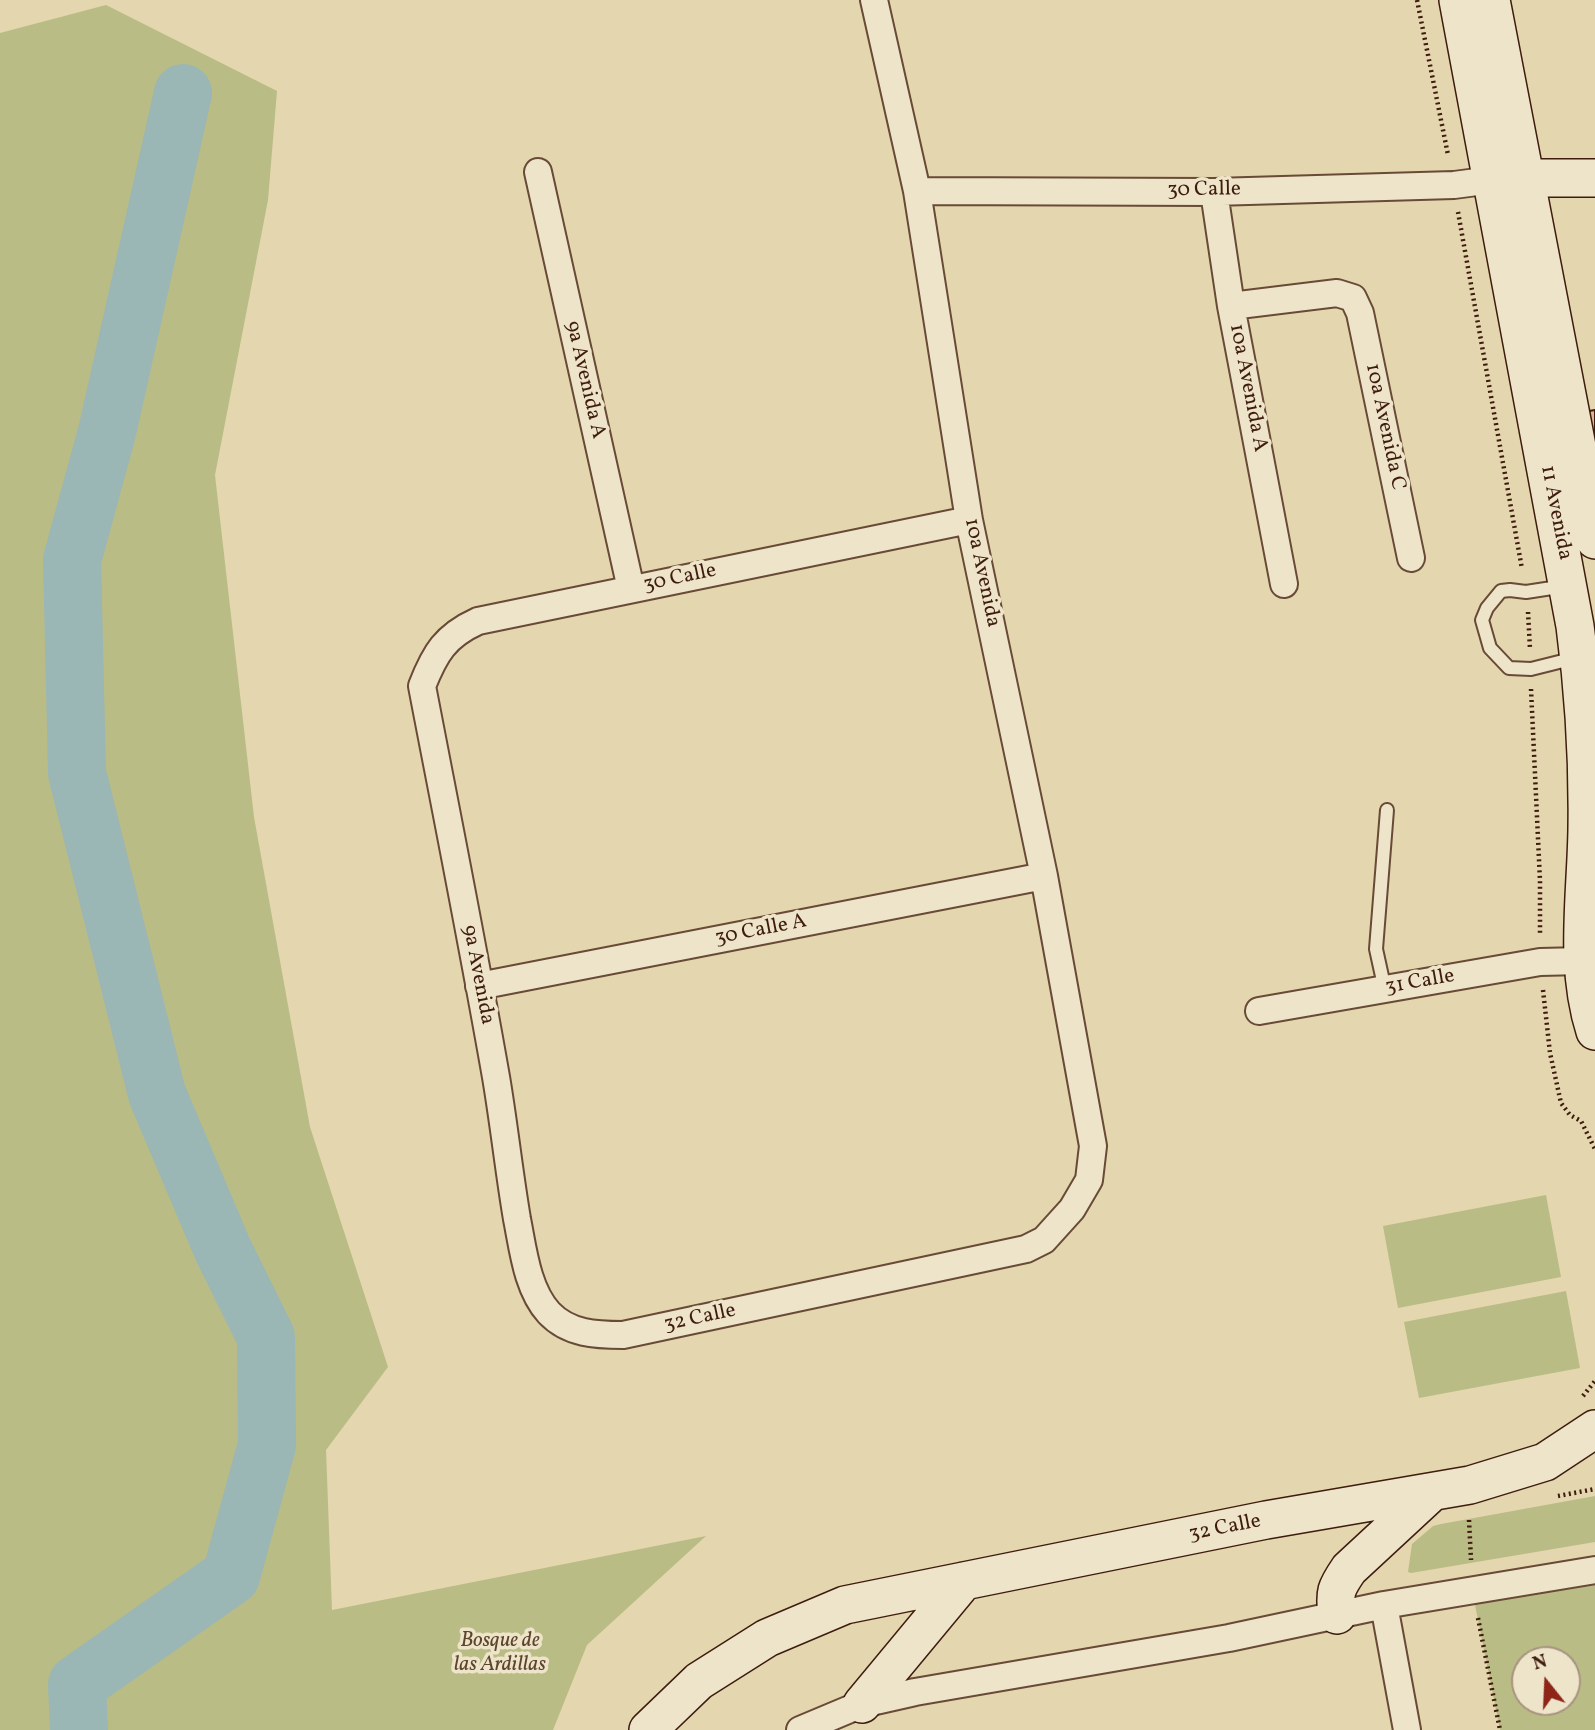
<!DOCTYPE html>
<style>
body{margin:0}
#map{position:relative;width:1595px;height:1730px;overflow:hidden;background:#e4d6ae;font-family:Vollkorn,serif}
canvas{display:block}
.north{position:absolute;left:1511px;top:1646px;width:70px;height:70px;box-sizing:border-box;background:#ede4ca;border:2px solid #a7947f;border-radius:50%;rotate:342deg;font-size:19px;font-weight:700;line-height:28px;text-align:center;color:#3e1c0e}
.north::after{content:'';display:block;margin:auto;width:24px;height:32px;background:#8f2418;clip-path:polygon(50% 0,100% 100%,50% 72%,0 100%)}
</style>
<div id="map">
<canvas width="1595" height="1730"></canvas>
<div class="north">N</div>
</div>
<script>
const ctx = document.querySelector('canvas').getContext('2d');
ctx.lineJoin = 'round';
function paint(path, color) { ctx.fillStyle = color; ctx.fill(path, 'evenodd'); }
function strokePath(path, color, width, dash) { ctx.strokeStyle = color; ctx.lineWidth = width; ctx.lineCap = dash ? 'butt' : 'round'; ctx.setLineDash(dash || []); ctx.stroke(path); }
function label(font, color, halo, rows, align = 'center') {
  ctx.font = font + ' Vollkorn,serif'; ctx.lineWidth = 7; ctx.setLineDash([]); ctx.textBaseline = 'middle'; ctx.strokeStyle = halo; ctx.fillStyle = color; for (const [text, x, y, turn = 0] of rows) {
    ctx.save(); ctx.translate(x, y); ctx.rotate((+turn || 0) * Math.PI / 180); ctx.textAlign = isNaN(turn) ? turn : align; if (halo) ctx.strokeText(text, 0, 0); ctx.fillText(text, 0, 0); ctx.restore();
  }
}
paint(new Path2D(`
 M106,5l171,86 -9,109 -53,275 39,342 56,310 78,240 -62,83 6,160 374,-74 -119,109 -34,85h-553v-1697z
 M1546,1195l15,82 -163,31 -15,-82z
 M1566,1291l14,77 -161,30 -15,-76z
 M1595,1496v46l-184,31 -3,-1 4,-28 21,-18 8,-2z
 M1595,1570v160h-95l-28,-140zM1525,1660h42v42h-42z`), '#babc86');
strokePath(new Path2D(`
 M79,1730l-2,-46 154,-108 36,-131 -1,-108 -43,-87 -66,-156 -80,-321 -5,-213 35,-128 76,-339`), '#9ab6b5', 58);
const building = new Path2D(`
 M1595,410v41l-6,-40z`);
paint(building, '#e3b48c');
strokePath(building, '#3e1c0e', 2);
const lane = new Path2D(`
 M1565,586l-39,6 -16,-2 -9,1 -14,17 -5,12 8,28 19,20 22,1 44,-11
 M1385,990l-9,-41 11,-139`);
const street = new Path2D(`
 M874,0l43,191 52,329 75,356 49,270 -4,34 -17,29 -28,31 -18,9 -403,86c-27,0 -54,-1 -74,-22 -22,-24 -26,-64 -32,-94 -8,-47 -13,-95 -21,-142 -23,-131 -49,-261 -74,-391 13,-33 23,-50 56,-65l491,-101
 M538,172l93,417
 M917,191l297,1 240,-7 38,-5
 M1214,192l17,114 53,278
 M1231,306l106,-13 16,5 7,15 51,245
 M479,986l565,-110
 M1259,1011l281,-49 42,-1
 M1384,1605l23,125
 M800,1730l62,-26 53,-12 314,-54 155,-33 211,-35`);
const secondary = new Path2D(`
 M1458,0l117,626c9,68 13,135 12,203 -1,67 -13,137 8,202
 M1491,0l104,540
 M1527,178h68
 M1337,1615c-3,-23 -1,-27 12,-46l82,-76
 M862,1704l102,-123
 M648,1730l51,-49 68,-43 78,-33 421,-85 204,-35 75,-23 50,-33`);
strokePath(lane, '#684a36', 16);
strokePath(street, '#684a36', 30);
strokePath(secondary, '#3e1c0e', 40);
strokePath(new Path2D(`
 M1417,0l31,155
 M1458,212l64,357
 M1528,612l2,37
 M1531,689l9,192v55
 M1543,990l7,63 11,50 9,12 11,6 14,28
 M1583,1396l12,-15
 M1558,1496l37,-7
 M1469,1520l2,40
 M1478,1618l22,112`), '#3e1c0e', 4.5, [2, 3.5]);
strokePath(lane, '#ede4ca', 12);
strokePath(street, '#ede4ca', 26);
strokePath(secondary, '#ede4ca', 37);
label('21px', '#3e1c0e', '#ede4ca', [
 ["30 Calle",1204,191,-1],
 ["9a Avenida A",584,380,77],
 ["10a Avenida A",1247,388,79],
 ["10a Avenida C",1384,427,78],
 ["11 Avenida",1555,513,79],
 ["10a Avenida",981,573,78],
 ["30 Calle",680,579,-12],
 ["30 Calle A",761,931,-11],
 ["9a Avenida",477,975,79],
 ["31 Calle",1420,983,-10],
 ["32 Calle",700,1319,-12],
 ["32 Calle",1225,1529,-11]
]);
label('italic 21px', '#5d442c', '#ede4ca', [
 ["Bosque de",500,1642],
 ["las Ardillas",500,1666]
]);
</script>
